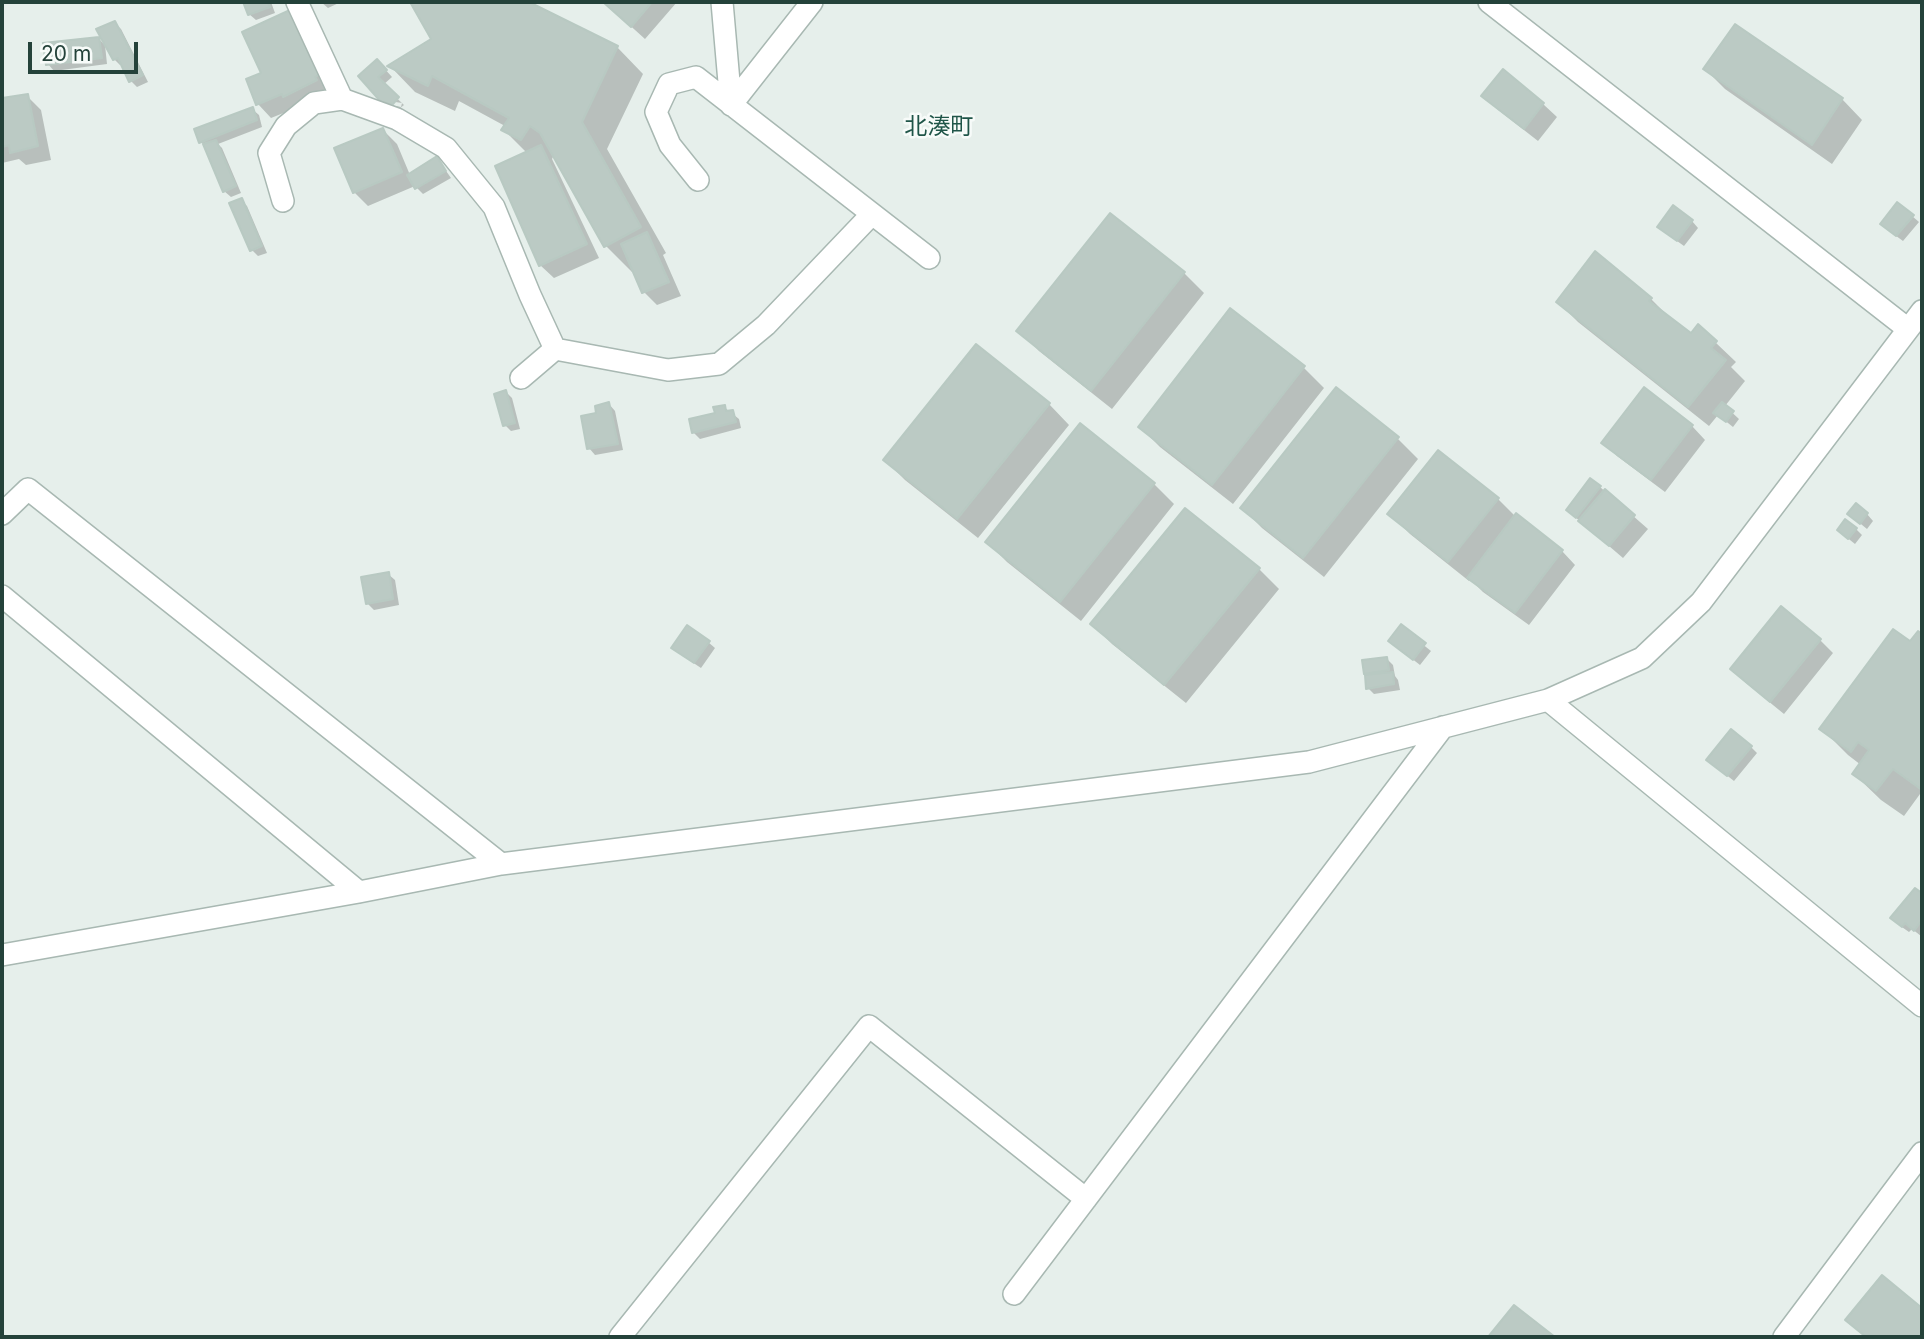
<!DOCTYPE html>
<meta charset="utf-8">
<style>
body{margin:0}
#map{position:relative;width:1924px;height:1339px;overflow:hidden;background:#e6efeb;font-family:Inter,sans-serif}
canvas{display:block}
.frame{position:absolute;inset:0;border:4px solid #24423a;pointer-events:none}
.scale{position:absolute;left:28px;top:42px;width:110px;height:32px;box-sizing:border-box;border:4px solid #24423a;border-top:0;padding-left:9px;font-size:21px;line-height:24px;white-space:nowrap;color:#24423a;-webkit-text-stroke:5px #f7fbf9;paint-order:stroke}
</style>
<div id="map">
<canvas width="1924" height="1339"></canvas>
<div class="frame"></div>
<div class="scale">20 m</div>
</div>
<script>
const ctx = document.querySelector('canvas').getContext('2d');
ctx.lineJoin = 'round';
function paint(path, color) { ctx.fillStyle = color; ctx.fill(path, 'evenodd'); }
function strokePath(path, color, width, dash) { ctx.strokeStyle = color; ctx.lineWidth = width; ctx.lineCap = dash ? 'butt' : 'round'; ctx.setLineDash(dash || []); ctx.stroke(path); }
function label(font, color, halo, rows, align = 'center') {
  ctx.font = font + ' Inter,"Noto Sans JP",sans-serif'; ctx.lineWidth = 5; ctx.setLineDash([]); ctx.textBaseline = 'middle'; ctx.strokeStyle = halo; ctx.fillStyle = color; for (const [text, x, y, turn = 0] of rows) {
    ctx.save(); ctx.translate(x, y); ctx.rotate((+turn || 0) * Math.PI / 180); ctx.textAlign = isNaN(turn) ? turn : align; if (halo) ctx.strokeText(text, 0, 0); ctx.fillText(text, 0, 0); ctx.restore();
  }
}
paint(new Path2D(`
 M244,2h27l4,11 -19,7 -7,-6z
 M321,2h20l-13,6z
 M412,2h113l92,45 26,27 -36,75 59,104 -3,2 18,41 -24,9 -13,-13 -9,-21 -3,1 -26,-26 -52,-91 -2,4 47,99 -45,20 -14,-13 -13,-112 -24,-24 2,-3 -46,-25 -4,10 -40,-19 -25,-26 43,-27z
 M604,2h73l-32,37z
 M290,12l42,76 -36,20 -25,10 -13,-14 -10,-24 15,-6z
 M115,23l6,6 27,53 -11,5 -6,-6 -8,-17 -3,1 -6,-6z
 M99,39l6,6 2,19 -53,7 -6,-7z
 M383,67l9,10 -9,8 21,20 -5,4 -13,-5 15,3 1,-4 -20,-3 -21,-24z
 M1705,69l137,30 20,21 -30,44 -107,-75z
 M27,96l14,14 10,50 -25,5 -7,-6 -17,4v-63z
 M1484,96l59,8 14,13 -19,24 -41,-32z
 M252,109l7,6 3,12 -44,17 4,4 19,45 -10,4 -7,-6 -17,-43 -6,-6z
 M383,130l14,14 13,31 27,-17 14,20 -28,16 -8,-8 -47,20 -14,-14z
 M241,200l6,6 20,47 -9,3 -6,-6z
 M1110,215l74,58 20,20 -92,116 -73,-58 -21,-21z
 M1912,216l7,6 -16,19 -15,-11z
 M1692,221l6,7 -14,18 -18,-13z
 M1595,253l56,46 20,20 20,17 24,6 21,20 -5,5 14,14 -20,25 14,13 -6,8 -15,-12 -9,11 -131,-104 -20,-20z
 M1231,311l73,57 20,20 -91,116 -73,-57 -20,-20z
 M977,346l72,58 20,21 -91,113 -73,-58 -20,-20z
 M1337,390l61,49 20,20 -94,118 -62,-49 -20,-20z
 M506,392l6,6 8,31 -9,2 -6,-6z
 M609,404l6,7 8,39 -28,5 -6,-7 10,-33z
 M724,407l15,12 2,9 -41,11 -7,-7z
 M1081,426l73,58 20,20 -93,117 -74,-59 -20,-20z
 M1692,426l13,14 -40,52 -48,-36 -13,-13z
 M1600,487l48,42 -25,29 -49,-42z
 M1498,499l18,18 46,34 13,14 -46,60 -46,-33 -13,-13 -1,2 -59,-47 -20,-20z
 M1867,514l6,7 -6,8 -11,-9z
 M1856,529l6,6 -7,9 -10,-8z
 M1259,569l20,20 -93,114 -74,-59 -20,-20z
 M388,574l7,6 4,25 -25,5 -6,-6z
 M1401,627l30,24 -11,14 -23,-18z
 M1918,633l4,3v159l-2,-1 -16,22 -23,-16 -27,-26 7,-9 -13,-10 -26,-26 88,-85z
 M1820,640l13,13 -49,61 -38,-31 -14,-14z
 M708,642l7,6 -14,20 -21,-14 -6,-6z
 M1387,659l6,6 2,11 3,4 2,10 -26,4 -6,-6 1,-11 -3,-4z
 M1751,747l6,6 -23,28 -19,-15z
 M1915,890l7,5 -1,41 -9,-7 -3,3 -10,-7z
 M1883,1278l39,32v27h-57l-17,-17z`), '#0003');
const building = new Path2D(`
 M243,2h25l2,5 -22,8z
 M410,2h119l89,44 -36,76 59,105 -37,20 -64,-114 -10,-7 -9,14 -20,-10 8,-12 -77,-42 -4,10 -41,-20 44,-27z
 M603,2h49l-21,25z
 M290,10l30,64 -5,3 2,3 -34,17 -1,-3 -26,11 -10,-26 15,-6 -19,-41z
 M115,21l28,54 -14,7 -11,-24 -5,2 -17,-31z
 M1735,24l108,74 -31,47 -109,-76z
 M99,37l3,21 -56,7 -3,-22z
 M377,59l10,11 -9,7 21,20 -6,7 -12,-2 -23,-26z
 M1503,69l41,34 -20,26 -43,-33z
 M28,94l10,52 -28,7 -1,-8 -7,2v-49z
 M253,107l4,13 -58,23 -5,-14z
 M383,128l19,44 -49,21 -19,-45z
 M216,140l20,46 -13,6 -20,-48z
 M541,145l46,99 -48,22 -44,-100z
 M437,156l9,15 -31,18 -8,-14z
 M242,198l20,48 -12,5 -21,-48z
 M1897,202l17,13 -18,21 -16,-12z
 M1673,205l20,15 -16,21 -20,-14z
 M1110,213l75,59 -94,119 -75,-60z
 M647,232l22,50 -27,11 -21,-49z
 M1595,251l57,47 -3,3 42,32 7,-9 19,17 -6,7 15,12 -38,47 -132,-105z
 M1230,308l75,58 -93,119 -74,-58z
 M976,344l74,59 -93,116 -74,-59z
 M1336,387l63,50 -96,121 -63,-50z
 M1644,387l49,38 -42,55 -50,-37z
 M506,390l9,33 -12,3 -9,-32z
 M609,402l9,42 -31,5 -6,-33 15,-3 -1,-7z
 M1722,402l12,9 -8,11 -13,-9z
 M725,405l1,6 7,-1 3,12 -44,11 -3,-14 26,-6 -2,-6z
 M1080,423l75,60 -95,119 -75,-60z
 M1438,450l61,48 -51,64 -61,-48z
 M1590,478l11,8 -25,32 -10,-8z
 M1605,489l30,26 -26,31 -31,-25z
 M1856,503l12,10 -8,11 -13,-10z
 M1185,508l75,60 -96,117 -74,-61z
 M1516,513l47,37 -48,63 -48,-35z
 M1845,519l12,9 -9,11 -11,-9z
 M389,572l4,27 -27,5 -5,-27z
 M1781,606l40,33 -51,63 -40,-33z
 M1401,624l25,19 -13,17 -25,-19z
 M687,625l23,16 -16,22 -23,-15z
 M1893,629l17,12 8,-10 4,3v156l-29,-21 -17,22 -24,-17 17,-24 -11,-8 -7,10 -32,-23z
 M1387,657l2,13 -25,4 -2,-14z
 M1393,672l1,12 -28,5 -1,-14z
 M1731,729l21,17 -25,30 -21,-16z
 M1915,888l7,5v27l-8,11 -9,-8 -3,4 -12,-9z
 M1882,1275l40,33v29h-56l-21,-17z
 M1514,1305l41,32h-67z`);
paint(building, '#bbcac4');
strokePath(building, '#b8c9c2', 2);
const minor = new Path2D(`
 M297,2l45,97
 M722,2l9,103
 M1489,2l419,327
 M731,105l81,-103
 M698,180l-28,-35 -14,-33 13,-28 27,-7 233,181
 M283,201l-14,-48 17,-27 28,-23 28,-4 55,20 49,29 48,59 36,88 25,54 -34,29
 M555,349l113,21 51,-6 47,-39 106,-111
 M2,514l26,-25 473,375
 M2,596l357,296
 M1548,700l374,306
 M2,955l357,-63 142,-28 808,-102 239,-62 94,-42 59,-56 221,-291
 M1014,1294l429,-567
 M620,1337l249,-311 217,173
 M1784,1337l138,-184`);
strokePath(minor, '#a8b8b2', 24);
strokePath(minor, '#fff', 21);
label('23px', '#1f5548', '#f7fbf9', [
 ["北湊町",939,127]
]);
</script>
